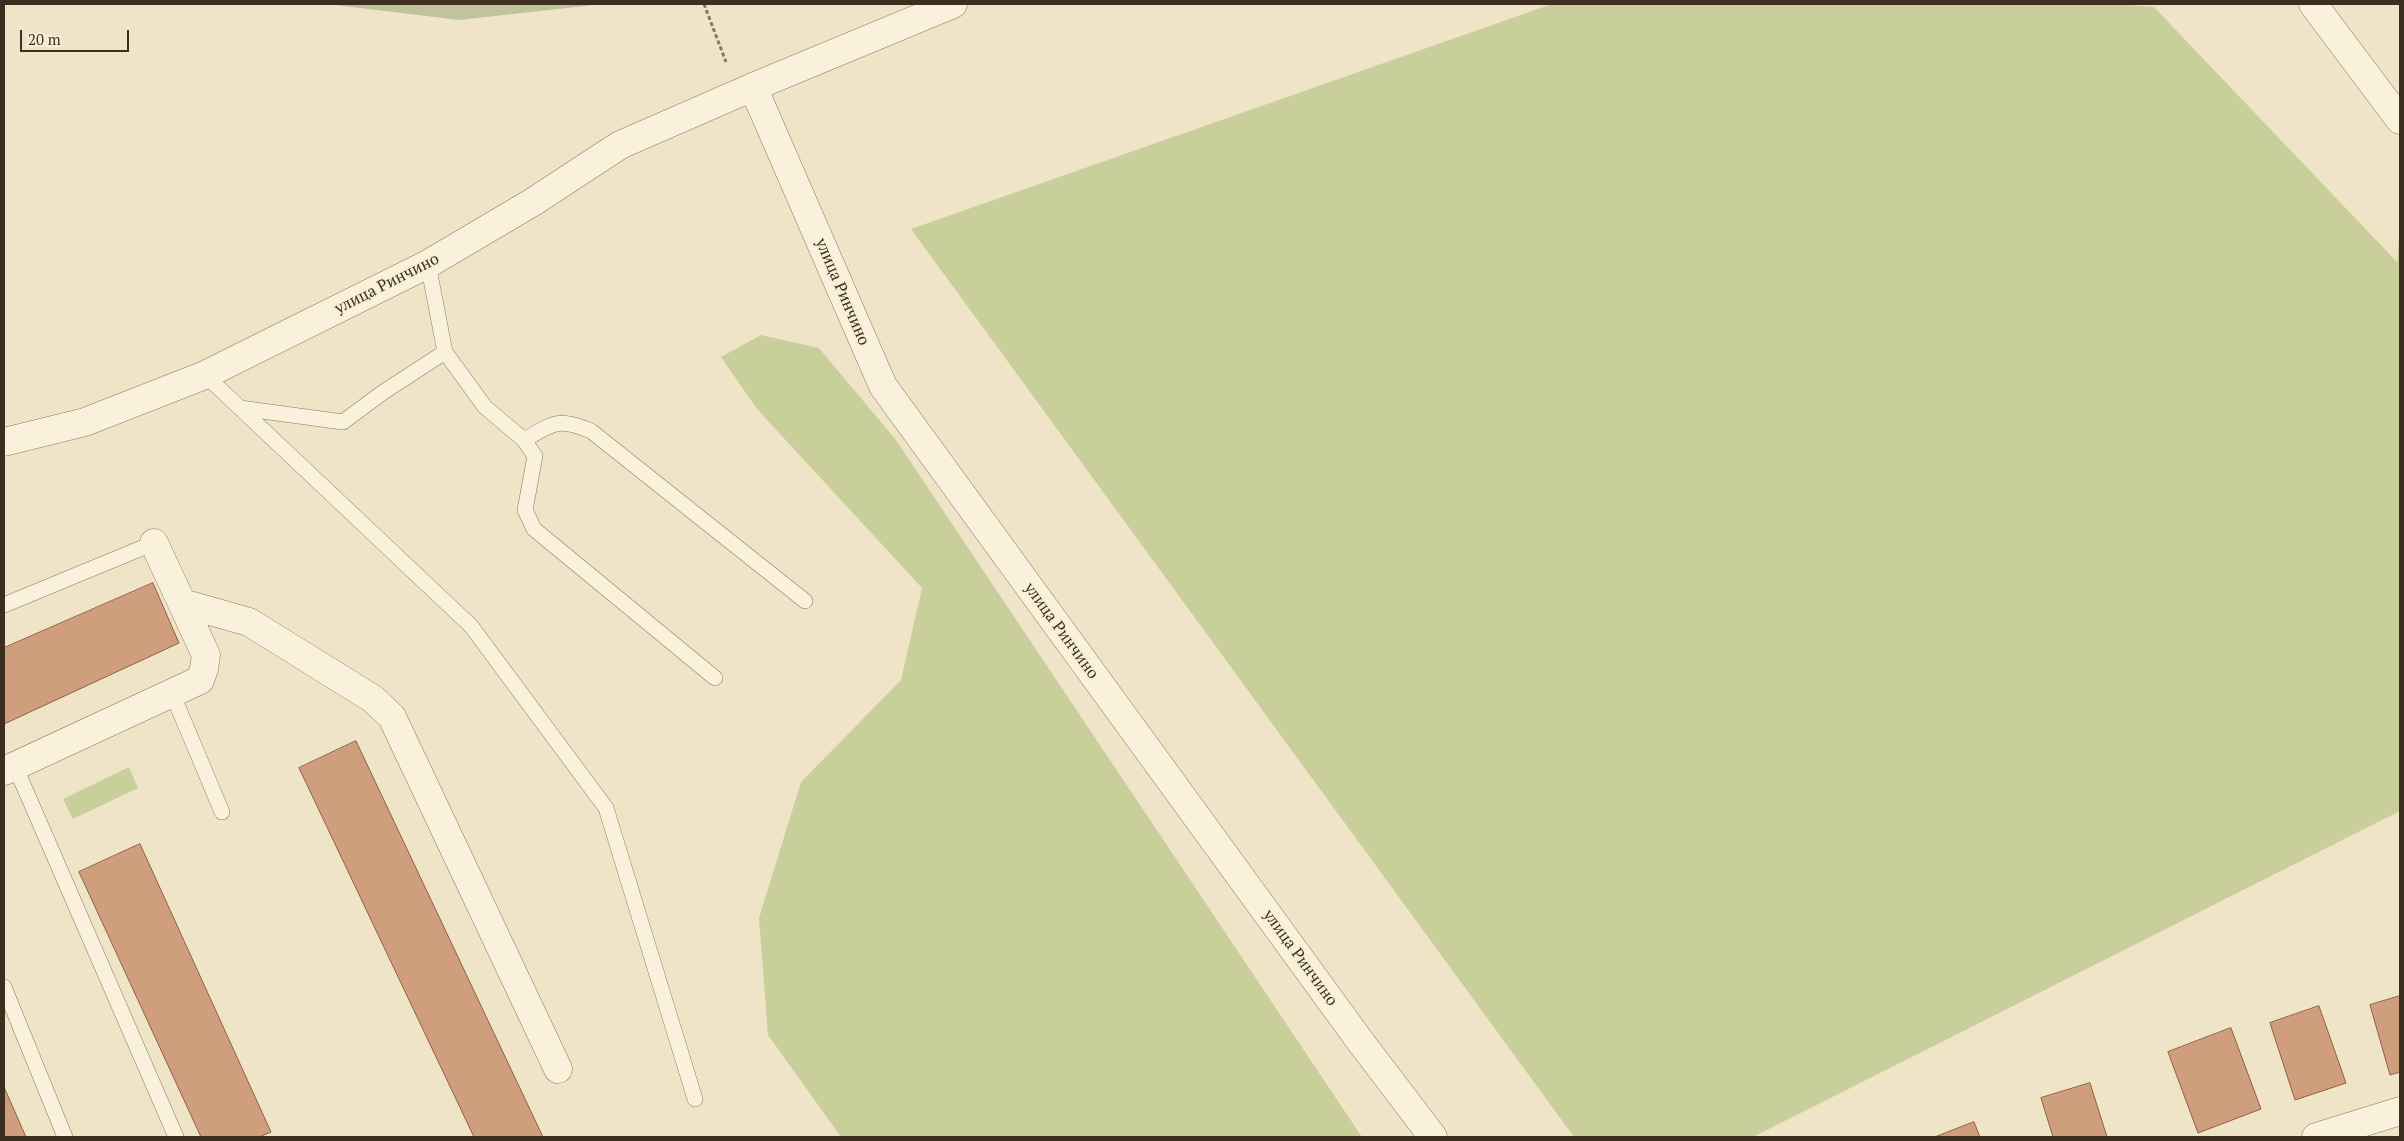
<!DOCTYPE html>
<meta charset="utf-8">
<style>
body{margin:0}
#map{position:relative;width:2404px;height:1141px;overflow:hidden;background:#f0e4c8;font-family:"PT Serif",serif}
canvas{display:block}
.frame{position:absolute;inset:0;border:5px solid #3d2e20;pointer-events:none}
.scale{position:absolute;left:20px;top:30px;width:109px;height:22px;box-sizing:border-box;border:2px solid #3d2e20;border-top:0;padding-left:6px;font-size:15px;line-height:18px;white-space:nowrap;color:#3d2e20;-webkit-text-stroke:4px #f7eed8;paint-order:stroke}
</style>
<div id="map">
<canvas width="2404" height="1141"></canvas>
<div class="frame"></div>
<div class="scale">20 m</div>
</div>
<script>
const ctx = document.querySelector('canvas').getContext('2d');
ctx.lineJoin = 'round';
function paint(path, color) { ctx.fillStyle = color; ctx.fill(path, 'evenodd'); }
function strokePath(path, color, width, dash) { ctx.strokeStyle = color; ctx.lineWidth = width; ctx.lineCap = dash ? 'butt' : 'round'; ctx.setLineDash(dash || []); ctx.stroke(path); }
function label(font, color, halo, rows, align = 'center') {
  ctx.font = font + ' "PT Serif",serif'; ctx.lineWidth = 4.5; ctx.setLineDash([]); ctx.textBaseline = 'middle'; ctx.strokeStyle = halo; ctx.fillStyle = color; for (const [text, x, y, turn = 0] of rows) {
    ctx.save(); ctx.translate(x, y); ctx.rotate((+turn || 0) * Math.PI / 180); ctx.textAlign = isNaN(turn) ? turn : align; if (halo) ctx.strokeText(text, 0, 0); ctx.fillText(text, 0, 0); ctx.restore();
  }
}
paint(new Path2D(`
 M1552,4h564l38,3 243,255 3,-35v584l-647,326h-179l-663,-908z
 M761,335l58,13 77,92 466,697h-521l-73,-102 -9,-117 42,-136 100,-102 21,-92 -165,-179 -36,-52z
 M129,767l9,21 -65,31 -10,-20z`), '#c9cf9b');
paint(new Path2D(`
 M327,4h276l-144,16z`), '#bfc49a');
const building = new Path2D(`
 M153,583l26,60 -175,81v-76z
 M356,741l187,396h-69l-175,-369z
 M140,844l131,288 -12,5h-58l-122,-265z
 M2400,996v76l-10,3 -20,-70z
 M2319,1006l27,77 -51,17 -25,-77z
 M2231,1028l30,81 -63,24 -30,-81z
 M2090,1083l17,54h-54l-12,-39z
 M4,1087l22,50h-22z
 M1974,1122l6,15h-45z`);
paint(building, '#cf9f7d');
strokePath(building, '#8d5f41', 1);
const service = new Path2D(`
 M445,352l40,55 39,33c29,-17 34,-23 67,-9l214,170
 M205,375l35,33 103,14 39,-29 63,-41 -17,-88
 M240,408l231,218 135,182 89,291
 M524,440l11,16 -10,54 9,19 181,149
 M4,605l150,-62
 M172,693l50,119
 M15,766l161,371
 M4,987l61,150`);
const minor = new Path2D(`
 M2313,4l87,116
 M753,87l200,-83
 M182,603l67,19 124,77 19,18 166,352
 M4,771l196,-91 4,-11 2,-14 -52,-112
 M2316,1137l84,-26`);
const tertiary = new Path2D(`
 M4,442l81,-20 120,-47 223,-111 105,-62 87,-57 133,-58 130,299 477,655 73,96`);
strokePath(service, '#8d765c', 16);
strokePath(minor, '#8d765c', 29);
strokePath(tertiary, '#8d765c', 29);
strokePath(new Path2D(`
 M704,4l22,58`), '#8d765c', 3, [4, 2.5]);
strokePath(service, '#faf1dc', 15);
strokePath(minor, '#faf1dc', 28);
strokePath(tertiary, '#faf1dc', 28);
label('16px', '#3d2e20', '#f7eed8', [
 ["улица Ринчино",387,284,-27],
 ["улица Ринчино",842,292,67],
 ["улица Ринчино",1061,631,54],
 ["улица Ринчино",1300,958,54]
]);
</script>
